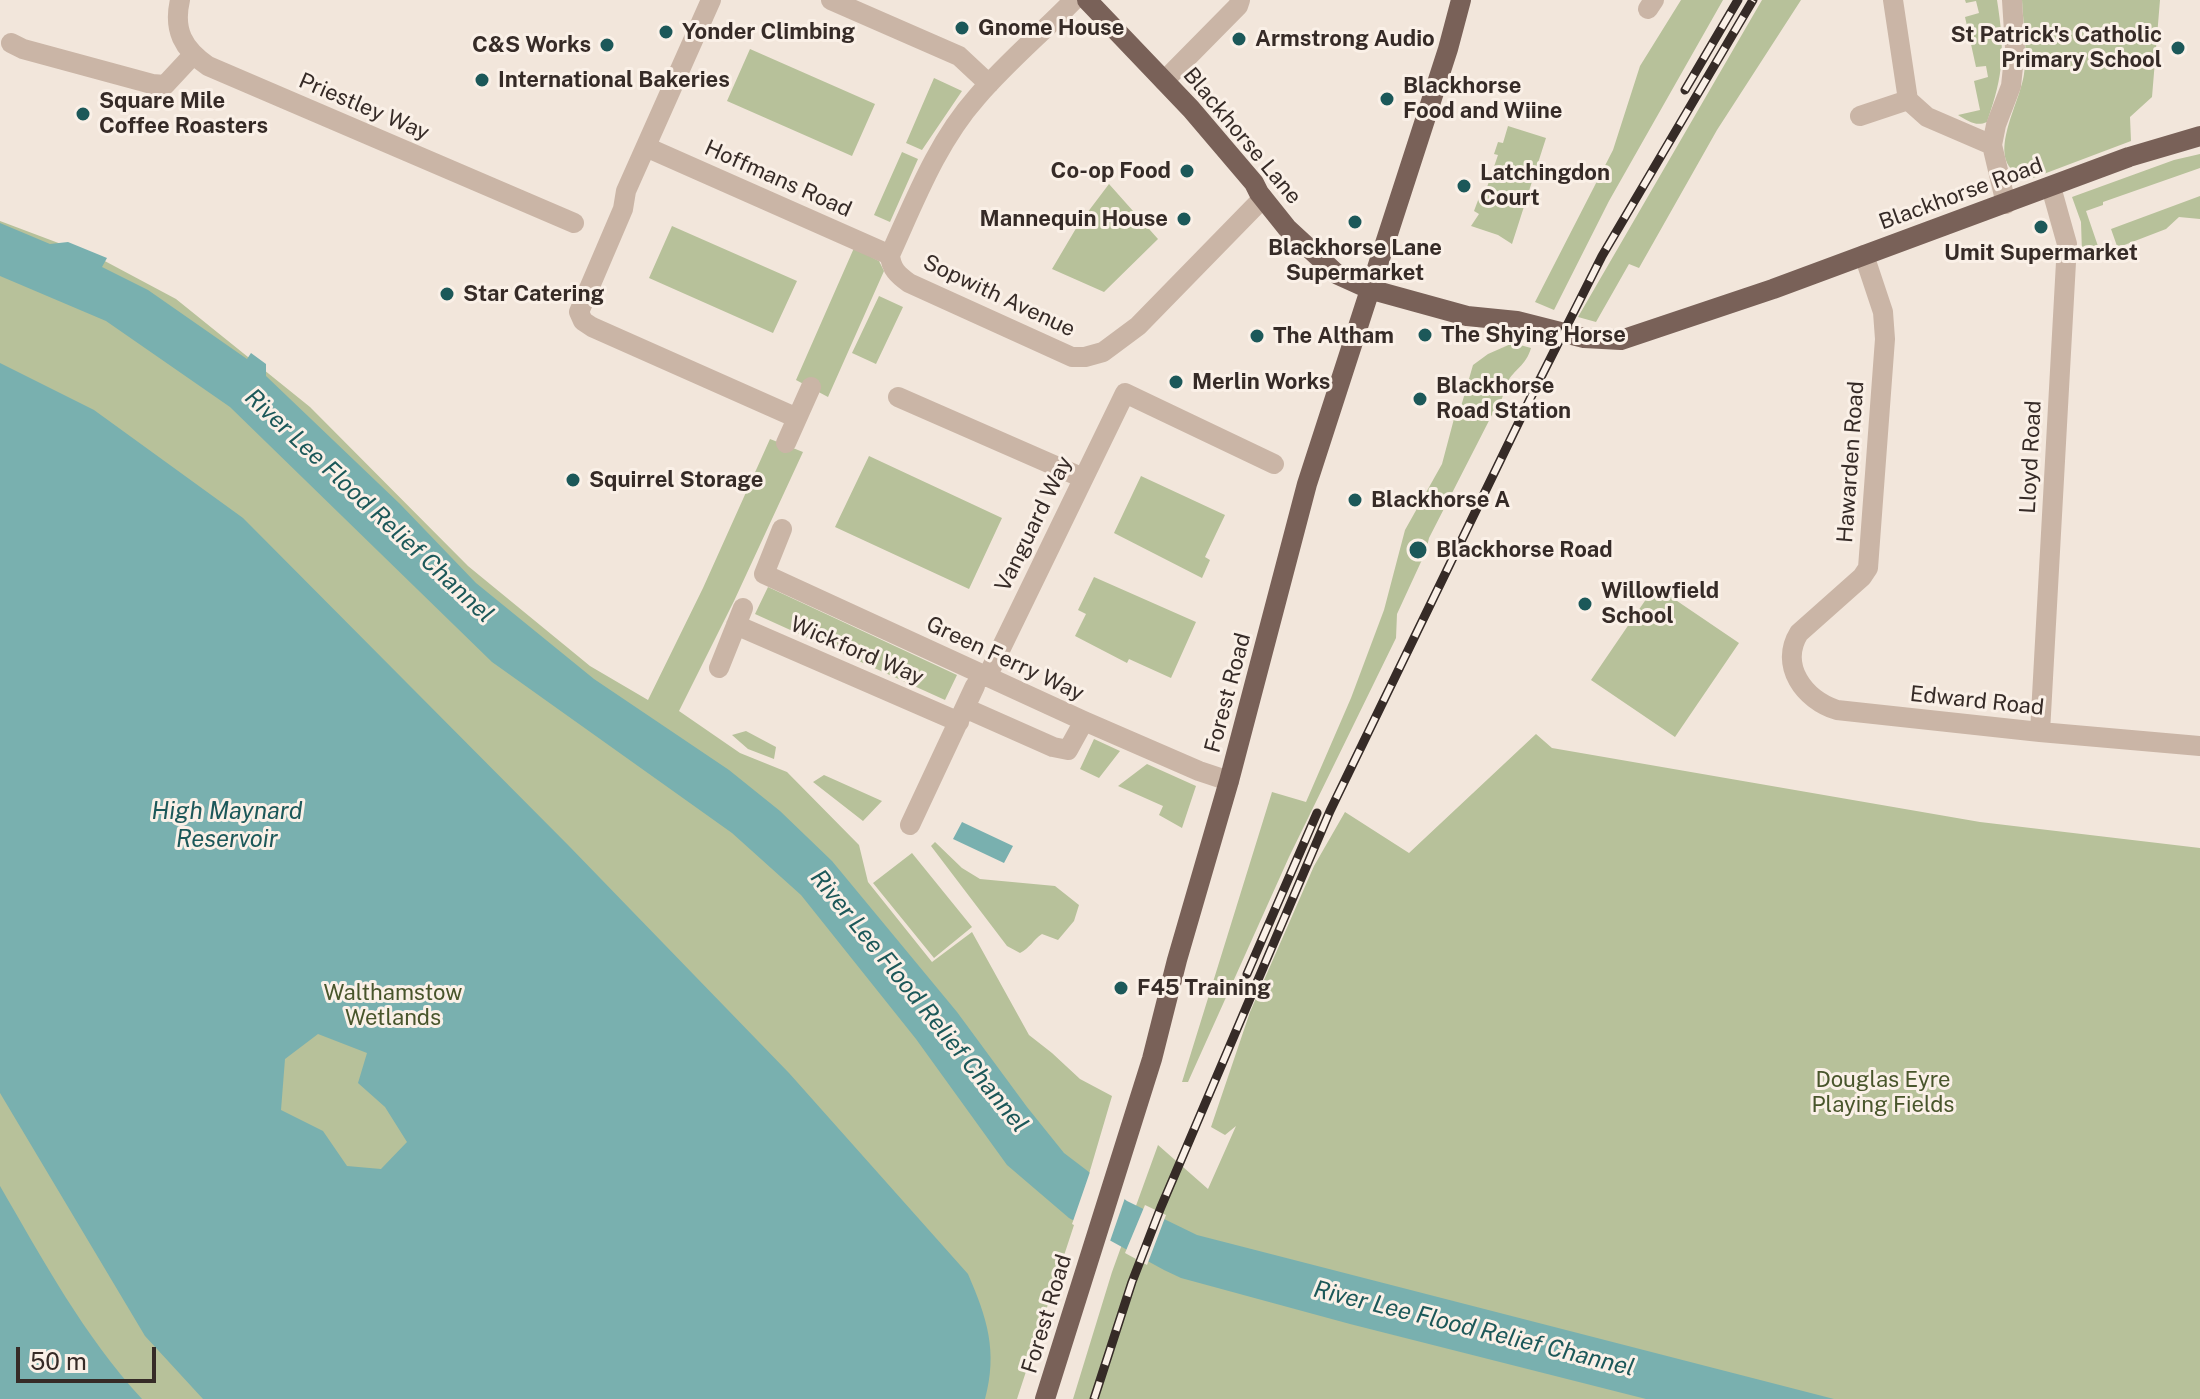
<!DOCTYPE html>
<style>
body{margin:0}
#map{position:relative;width:2200px;height:1399px;overflow:hidden;background:#f2e6db;font-family:"Public Sans",sans-serif}
canvas{display:block}
.scale{position:absolute;left:16px;top:1347px;width:140px;height:36px;box-sizing:border-box;border:4px solid #362b27;border-top:0;padding-left:10px;font-size:24px;line-height:28px;white-space:nowrap;color:#362b27;-webkit-text-stroke:6px #faf0e7;paint-order:stroke}
</style>
<div id="map">
<canvas width="2200" height="1399"></canvas>
<div class="scale">50 m</div>
</div>
<script>
const ctx = document.querySelector('canvas').getContext('2d');
ctx.lineJoin = 'round';
function paint(path, color) { ctx.fillStyle = color; ctx.fill(path, 'evenodd'); }
function strokePath(path, color, width, dash) { ctx.strokeStyle = color; ctx.lineWidth = width; ctx.lineCap = dash ? 'butt' : 'round'; ctx.setLineDash(dash || []); ctx.stroke(path); }
function label(font, color, halo, rows, align = 'center') {
  ctx.font = font + ' "Public Sans",sans-serif'; ctx.lineWidth = 6; ctx.setLineDash([]); ctx.textBaseline = 'middle'; ctx.strokeStyle = halo; ctx.fillStyle = color; for (const [text, x, y, turn = 0] of rows) {
    ctx.save(); ctx.translate(x, y); ctx.rotate((+turn || 0) * Math.PI / 180); ctx.textAlign = isNaN(turn) ? turn : align; if (halo) ctx.strokeText(text, 0, 0); ctx.fillText(text, 0, 0); ctx.restore();
  }
}
paint(new Path2D(`
 M1681,0h42l-114,201 -55,109 -19,-8 78,-152 27,-84z
 M1762,0h39l-84,130 -78,138 -10,-4 -33,58 -18,-5z
 M1965,0h32c8,51 7,73 -10,122 -11,5 -19,-1 -29,-7l22,-5 -6,-29 14,-4 -2,-11 -10,1 -11,-50 14,-4 -3,-12 -10,2z
 M2022,0h138l-8,97 -22,20 1,24 -98,37c-56,-7 -13,-72 -9,-104 4,-23 -1,-50 -2,-74z
 M750,49l125,55 -23,52 -125,-55z
 M934,78l28,13 -40,59 -16,-7z
 M1508,126l38,12 -34,106 -14,-9 -27,-9 8,-12 -5,-3 6,-16 4,1 14,-41 -4,-1 4,-12 5,1z
 M902,152l16,7 -28,63 -16,-7z
 M2200,154v14l-97,34v3l-17,6 14,41 17,-6 -6,-17 89,-33v23l-21,-2 -13,12 -65,25 -19,-1 -1,-31 -9,-25 102,-37z
 M1109,184l49,55 -54,53 -52,-23 26,-44z
 M0,221l101,38 75,40 134,108 158,159 122,100 58,34 55,-112 67,-149 33,13 -69,149 -55,110 61,42 47,19 72,73 9,37 64,80 40,-30 57,103 23,18 28,26 32,17 -38,129 -57,174h-1017z
 M672,226l125,55 -24,52 -124,-55z
 M854,248l25,13 5,10 -56,126 -32,-17z
 M879,296l24,11 -27,57 -24,-11z
 M1513,343l18,5c-5,18 -17,21 -24,35 -5,10 -2,15 -11,24l-67,131 -3,13 -29,63 -1,24 -107,219 -101,225h-6l90,-290 34,10 45,-104 33,-88 21,-80 37,-66 13,-49 5,-5 13,-45 15,-11z
 M869,456l133,62 -33,71 -134,-62z
 M1141,476l84,39 -20,42 5,3 -8,18 -88,-45z
 M1094,577l102,45 -25,56 -42,-19 -2,4 -52,-27 11,-22 -8,-4z
 M1655,586l84,57 -64,94 -84,-57z
 M768,587l189,88 -12,25 -190,-86z
 M746,731l30,16 -2,12 -26,-10 -16,-14z
 M1536,734l16,14 428,74 220,26v551h-1127l39,-127 46,-127 50,44 28,-63 -11,9 -14,-8 39,-115 64,-146 31,-54 64,41z
 M1094,739l26,12 -21,27 -19,-9z
 M1147,764l49,22 -14,42 -23,-13 4,-9 -45,-20z
 M824,775l58,26 -19,20 -50,-39z
 M935,842l27,26 18,11 75,7 24,19 -5,16 -16,19 -16,-6c-9,6 -12,14 -22,19l-13,-7 -76,-100z
 M912,853l60,74 -38,31 -61,-75z`), '#b7c19a');
paint(new Path2D(`
 M0,223l50,21 18,-2 39,16 -5,9 46,23 99,69 4,-6 15,11v12l134,128 76,79 118,96 135,91 51,41 52,50 125,151 70,95 37,46 63,48 70,34 637,164h-188l-296,-75 -169,-46 -17,-8 -95,-52 -62,-53 -91,-126 -115,-144 -69,-62 -240,-171 -262,-255 -124,-86 -106,-45z
 M0,363l94,47 149,108 326,328 220,227 179,201c19,44 30,77 17,125h-782l-58,-63 -145,-243zM318,1034l49,19 -9,30 27,24 22,35 -26,27 -34,-3 -24,-35 -42,-21 4,-51z
 M962,822l51,24 -9,17 -51,-24z
 M0,1186c43,74 84,150 142,213h-142z`), '#79b0af');
paint(new Path2D(`
 M1091,1169l35,26 -17,49 -37,-20z
 M1145,1205l21,10 -19,50 -22,-12z`), '#f2e6db');
strokePath(new Path2D(`
 M180,0c-7,30 3,49 28,66l366,157
 M711,0l-85,191 -3,18 -44,103 4,9 9,6 205,91
 M831,0l128,56 30,28
 M1074,0c-32,33 -67,62 -97,97 -40,45 -62,103 -87,158 1,14 8,20 19,28l163,74h13l18,-5 35,-26 125,-128
 M1893,0l15,100 19,17 65,28
 M1648,9l6,-9
 M11,43l12,6 129,35 13,1 27,-29
 M1164,81l74,-75 2,-6
 M1860,116l48,-16
 M646,147l244,108
 M2006,204l-14,-59 4,-20 15,-39 4,-38 -3,-48
 M1864,255l19,57 2,27 -17,229 -6,9 -63,56c-20,32 5,67 38,77l203,22 160,14
 M898,397l185,81
 M786,443l25,-56
 M782,529l-18,45 320,147 115,50 30,10
 M736,625l223,97
 M719,668l24,-60
 M987,677l138,-284 149,71
 M965,708l88,39 15,3 16,-29
 M2040,732l27,-488 -16,-57
 M910,825l65,-139`), '#cab5a6', 20);
strokePath(new Path2D(`
 M1087,0l104,109 63,74 5,10 28,35 51,47 31,14 98,27 50,5 67,17 37,2 152,-51 356,-132 71,-21
 M1045,1399l107,-340 25,-99 52,-179 78,-297 141,-435 13,-49`), '#796158', 20);
const rail = new Path2D(`
 M1685,90l53,-90
 M1247,974l70,-161
 M1094,1399l38,-117 29,-75 169,-396 203,-418 69,-137 151,-256`);
strokePath(rail, '#362b27', 9);
strokePath(rail, '#faf0e7', 6, [18]);
for (const [x, y, r, color] of [
 [962,28,8,"#1c5859"],
 [666,32,8,"#1c5859"],
 [1239,39,8,"#1c5859"],
 [607,45,8,"#1c5859"],
 [2178,48,8,"#1c5859"],
 [482,80,8,"#1c5859"],
 [1387,99,8,"#1c5859"],
 [83,114,8,"#1c5859"],
 [1187,171,8,"#1c5859"],
 [1464,186,8,"#1c5859"],
 [1184,219,8,"#1c5859"],
 [1355,222,8,"#1c5859"],
 [2041,227,8,"#1c5859"],
 [447,294,8,"#1c5859"],
 [1425,335,8,"#1c5859"],
 [1257,336,8,"#1c5859"],
 [1176,382,8,"#1c5859"],
 [1420,399,8,"#1c5859"],
 [573,480,8,"#1c5859"],
 [1355,500,8,"#1c5859"],
 [1418,550,10,"#1c5859"],
 [1585,604,8,"#1c5859"],
 [1121,988,8,"#1c5859"]
]) { const dot = new Path2D(); dot.arc(x, y, r, 0, 2 * Math.PI); ctx.fillStyle = color; ctx.fill(dot); strokePath(dot, '#faf0e7', 3); }
label('bold 22px', '#362b27', '#faf0e7', [
 ["Gnome House",978,28],
 ["Yonder Climbing",682,32],
 ["St Patrick's Catholic",2162,35,"right"],
 ["Primary School",2162,60,"right"],
 ["Armstrong Audio",1255,39],
 ["C&S Works",591,45,"right"],
 ["International Bakeries",498,80],
 ["Blackhorse",1403,86],
 ["Food and Wiine",1403,111],
 ["Square Mile",99,101],
 ["Coffee Roasters",99,126],
 ["Co-op Food",1171,171,"right"],
 ["Latchingdon",1480,173],
 ["Court",1480,198],
 ["Mannequin House",1168,219,"right"],
 ["Blackhorse Lane",1355,248,"center"],
 ["Supermarket",1355,273,"center"],
 ["Umit Supermarket",2041,253,"center"],
 ["Star Catering",463,294],
 ["The Shying Horse",1441,335],
 ["The Altham",1273,336],
 ["Merlin Works",1192,382],
 ["Blackhorse",1436,386],
 ["Road Station",1436,411],
 ["Squirrel Storage",589,480],
 ["Blackhorse A",1371,500],
 ["Blackhorse Road",1436,550],
 ["Willowfield",1601,591],
 ["School",1601,616],
 ["F45 Training",1137,988]
], 'left');
label('22px', '#362b27', '#faf0e7', [
 ["Priestley Way",364,107,23],
 ["Blackhorse Lane",1242,136,50],
 ["Hoffmans Road",778,179,24],
 ["Blackhorse Road",1961,194,-20],
 ["Sopwith Avenue",999,296,25],
 ["Lloyd Road",2031,457,-87],
 ["Hawarden Road",1851,462,-86],
 ["Vanguard Way",1034,524,-64],
 ["Wickford Way",857,651,23],
 ["Green Ferry Way",1005,659,25],
 ["Forest Road",1228,693,-75],
 ["Edward Road",1977,701,6],
 ["Forest Road",1047,1314,-73]
]);
label('22px', '#48552b', '#faf0e7', [
 ["Walthamstow",393,993],
 ["Wetlands",393,1018],
 ["Douglas Eyre",1883,1080],
 ["Playing Fields",1883,1105]
]);
label('italic 24px', '#1c5859', '#faf0e7', [
 ["River Lee Flood Relief Channel",369,506,43],
 ["High Maynard",227,812],
 ["Reservoir",227,840],
 ["River Lee Flood Relief Channel",919,1001,51],
 ["River Lee Flood Relief Channel",1474,1329,14]
]);
</script>
